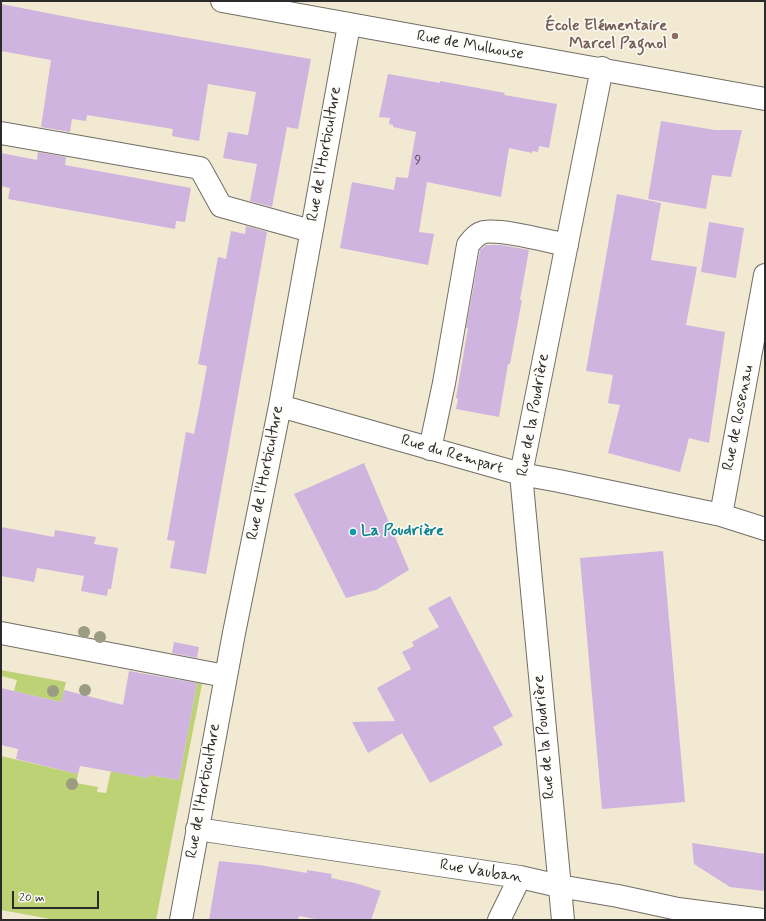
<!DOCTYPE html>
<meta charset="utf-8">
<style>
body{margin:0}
#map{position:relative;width:766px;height:921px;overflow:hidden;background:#f1e9d1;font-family:Mynerve,sans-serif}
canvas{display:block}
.frame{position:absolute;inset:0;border:2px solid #2b2b2b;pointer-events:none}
.scale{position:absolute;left:12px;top:891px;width:87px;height:18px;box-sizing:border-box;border:2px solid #2b2b2b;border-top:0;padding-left:5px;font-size:12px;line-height:14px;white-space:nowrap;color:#2b2b2b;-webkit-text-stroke:3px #fdfcf7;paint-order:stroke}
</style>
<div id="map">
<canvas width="766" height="921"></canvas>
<div class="frame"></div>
<div class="scale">20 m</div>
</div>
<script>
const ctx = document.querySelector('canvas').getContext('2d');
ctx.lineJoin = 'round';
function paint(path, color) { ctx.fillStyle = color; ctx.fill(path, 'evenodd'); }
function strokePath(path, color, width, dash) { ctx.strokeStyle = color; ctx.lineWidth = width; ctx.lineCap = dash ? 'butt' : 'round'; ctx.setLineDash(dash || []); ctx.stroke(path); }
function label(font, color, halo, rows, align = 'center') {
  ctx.font = font + ' Mynerve,sans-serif'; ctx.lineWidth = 3; ctx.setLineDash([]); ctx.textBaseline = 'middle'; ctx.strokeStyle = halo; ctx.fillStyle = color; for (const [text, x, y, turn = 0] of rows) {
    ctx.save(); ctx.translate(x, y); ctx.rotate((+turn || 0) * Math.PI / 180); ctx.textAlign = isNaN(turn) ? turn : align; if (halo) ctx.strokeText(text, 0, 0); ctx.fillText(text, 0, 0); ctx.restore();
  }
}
paint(new Path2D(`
 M1,670l65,12 -5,20 -47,-11 3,-11 -16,-4z
 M197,683l5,1 -46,236h-100l-55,-10v-154l77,18 -2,9 22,4 -1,5 9,1 5,-22 37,7 1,-3 30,5z`), '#bdd175');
paint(new Path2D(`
 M1,4l82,16 228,39 -13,70 -11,-2 -15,80 -22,-6 7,-37 -34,-6 5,-26 20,3 8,-43 -48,-8 -9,57 -27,-5 1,-7 -86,-14 -1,6 -14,-2 -2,13 -29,-5 10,-67 -50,-9z
 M388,74l52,9v-2l65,12 -1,2 53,9 -8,44 -10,-2 -1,6 -6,-1v2l-23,-5 -8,49 -74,-15 -8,50 15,2 -6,31 -88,-17 12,-66 42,8 2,-13 12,1 8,-46 -23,-5v-2l-4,-1 1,-6 -11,-1z
 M661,121l54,9h27l-11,47 -19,-2 -6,34 -58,-10z
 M38,152l28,5 -1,8 126,23 -6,34 -9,-1 -1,8 -167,-30 2,-11 -9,-2v-33l36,7z
 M617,194l44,9 -10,57 46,7 -11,58 39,7 -16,111 -20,-5 -9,34 -72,-19 12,-48 -12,-2 5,-28 -27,-4z
 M709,222l35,6 -8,50 -35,-6z
 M246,226l21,6 -1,6 -60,336 -36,-6 5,-27 -8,-1 19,-108 8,2 6,-30 7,-38 -9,-2 20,-107 8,2 5,-28 14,3z
 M486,245h15l28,5 -9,50h2l-12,64h-2l-9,53 -43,-8 2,-10 -2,-1 12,-70h-2l14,-78z
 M364,463l45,107 -33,20 -30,8 -52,-104z
 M1,527l53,10 1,-7 41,7 -2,7 24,4 -7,41h-3l-1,7 -26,-5 3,-15 -47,-8 -3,14 -33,-6z
 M663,551l22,251 -83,7 -22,-251z
 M450,596l63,120 -20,11 10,18 -73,38 -28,-50 -34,20 -16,-31 43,-1 -18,-33 34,-19 -9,-17 12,-6 -2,-4 27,-15 -11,-19z
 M174,642l25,5 -2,11 -25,-5z
 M129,671l68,12 -18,97 -30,-5 -1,3 -68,-12 -2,8 -62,-15 2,-10 -17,-4v-57l60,14 3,-12 59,15z
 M692,843l73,11v37l-35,-4 -36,-23z
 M219,861l40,4 48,8v-3l25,4 -1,4 24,5 26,8 -10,29h-50l-22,-4 -1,4h-89z`), '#cfb4e0');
const minor = new Path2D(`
 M222,1c181,34 362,64 543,98
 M1,133l199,35 21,38 90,25
 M280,406l241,68 38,7 162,34 44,14
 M430,449l14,-66 24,-138c4,-5 8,-11 16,-13 19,-3 62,9 83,13
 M721,515l44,-240
 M1,633l224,43
 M197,829l323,48 39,9 59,10 60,13 85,11
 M181,920l53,-287 46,-227 69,-381
 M499,920l21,-43
 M563,920l-42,-446 81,-406`);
strokePath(minor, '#706e65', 24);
strokePath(minor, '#fff', 22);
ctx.fillStyle = '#9c9c82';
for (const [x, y] of [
 [84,632],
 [100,637],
 [85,690],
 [53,691],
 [72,784]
]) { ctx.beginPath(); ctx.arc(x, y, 6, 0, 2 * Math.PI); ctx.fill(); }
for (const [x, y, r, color] of [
 [675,36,4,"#8d6e63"],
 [353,532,4,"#0f9aa8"]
]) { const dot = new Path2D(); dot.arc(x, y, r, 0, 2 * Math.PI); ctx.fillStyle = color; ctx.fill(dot); strokePath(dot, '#fdfcf7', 1.5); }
label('14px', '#544d58', null, [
 ["9",418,161]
]);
label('bold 16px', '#785e54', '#fdfcf7', [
 ["École Elémentaire",667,27],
 ["Marcel Pagnol",667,45]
], 'right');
label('16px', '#2b2b2b', '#fdfcf7', [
 ["Rue de Mulhouse",470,46,10],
 ["Rue de l'Horticulture",325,154,-80],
 ["Rue de la Poudrière",534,415,-80],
 ["Rue de Rosenau",739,418,-79],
 ["Rue du Rempart",452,455,16],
 ["Rue de l'Horticulture",266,473,-79],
 ["Rue de la Poudrière",545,737,-95],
 ["Rue de l'Horticulture",204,791,-80],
 ["Rue Vauban",481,872,9]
]);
label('bold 16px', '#0d838f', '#fdfcf7', [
 ["La Poudrière",361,532]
], 'left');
</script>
